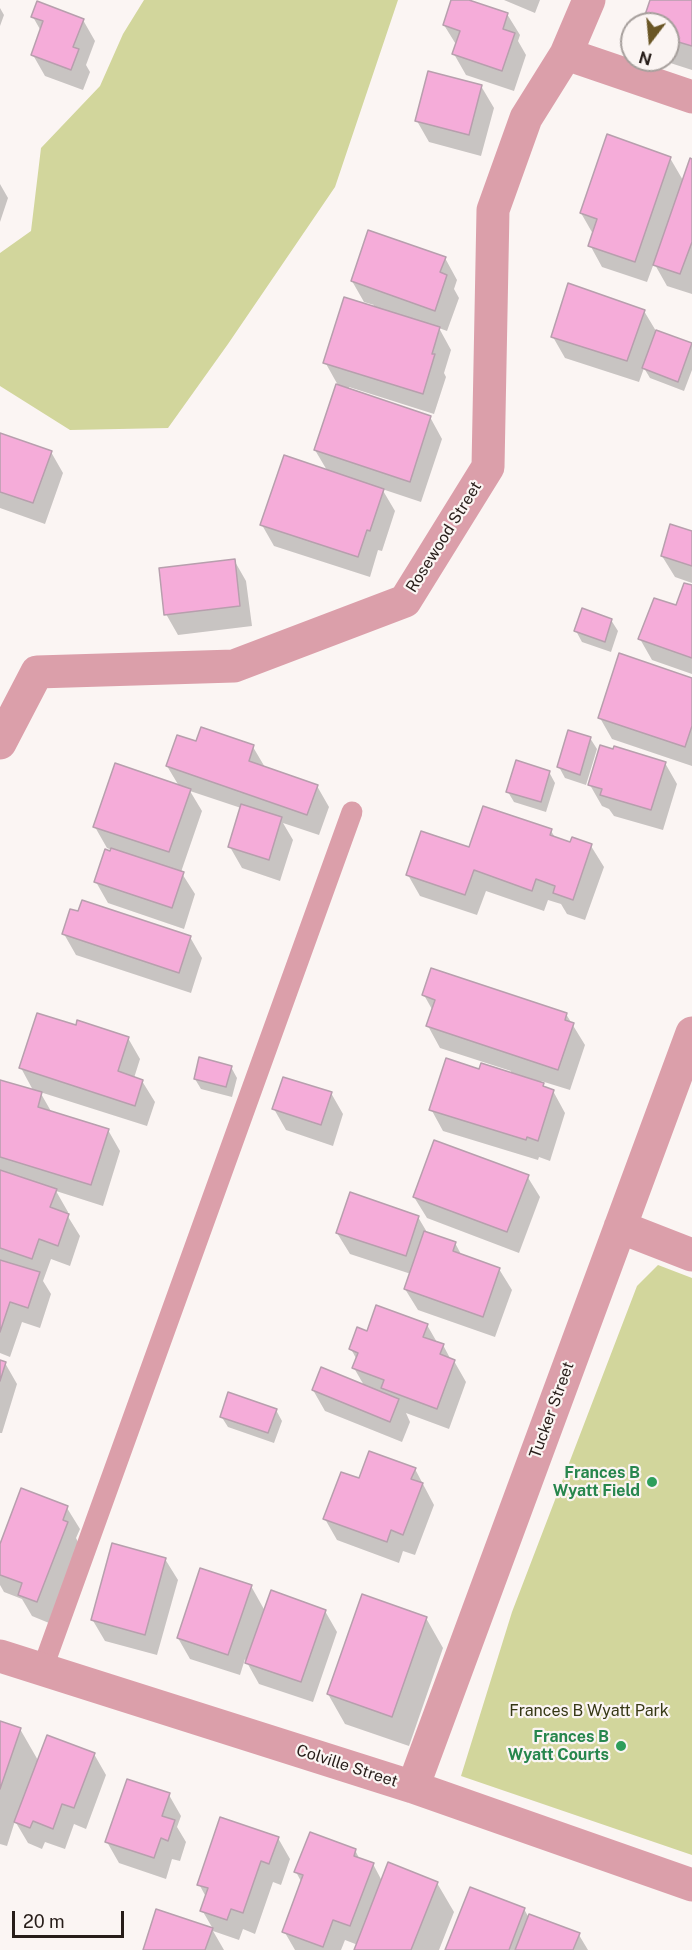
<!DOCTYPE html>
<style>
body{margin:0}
#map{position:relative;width:692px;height:1950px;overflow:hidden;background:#fbf5f3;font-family:"Public Sans",sans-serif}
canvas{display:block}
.north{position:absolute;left:620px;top:12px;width:60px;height:60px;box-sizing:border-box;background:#fbf5f3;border:2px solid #a69f9c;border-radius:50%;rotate:196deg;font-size:16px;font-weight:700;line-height:24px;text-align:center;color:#271d19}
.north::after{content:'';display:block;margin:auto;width:21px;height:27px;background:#6a5625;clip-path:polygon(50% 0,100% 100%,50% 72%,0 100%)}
.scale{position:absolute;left:12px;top:1911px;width:112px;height:27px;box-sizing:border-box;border:3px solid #271d19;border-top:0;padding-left:8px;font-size:18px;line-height:21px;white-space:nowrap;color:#271d19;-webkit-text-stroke:4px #fbf5f3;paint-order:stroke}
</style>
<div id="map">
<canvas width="692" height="1950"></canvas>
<div class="north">N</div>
<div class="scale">20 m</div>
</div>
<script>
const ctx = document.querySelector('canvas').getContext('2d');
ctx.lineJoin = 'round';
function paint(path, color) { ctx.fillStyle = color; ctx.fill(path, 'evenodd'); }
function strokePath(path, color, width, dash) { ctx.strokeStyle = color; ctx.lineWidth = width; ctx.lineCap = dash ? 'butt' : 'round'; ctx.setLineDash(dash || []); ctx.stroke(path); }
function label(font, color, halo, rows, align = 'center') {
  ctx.font = font + ' "Public Sans",sans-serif'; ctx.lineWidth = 4.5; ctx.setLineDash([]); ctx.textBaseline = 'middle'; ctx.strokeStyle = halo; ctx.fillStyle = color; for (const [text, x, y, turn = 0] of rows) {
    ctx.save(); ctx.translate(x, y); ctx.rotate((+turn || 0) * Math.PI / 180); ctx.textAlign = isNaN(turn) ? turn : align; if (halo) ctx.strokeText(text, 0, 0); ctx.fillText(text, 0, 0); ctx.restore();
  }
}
paint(new Path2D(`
 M144,0h254l-63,187 -107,157 -60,84 -98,2 -70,-44v-133l31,-22 10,-83 59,-62 23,-52z
 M658,1265l34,13v577l-231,-79 51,-164 125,-326z`), '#d2d69c');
paint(new Path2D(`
 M453,0h12l42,14 13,21 -2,6 8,14 -12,36 -48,-16 -12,-21 3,-8 -13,-21z
 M504,0h36l-5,13z
 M651,0h41v70l-31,-10h7v-36h-24z
 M0,8l4,7 -4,11z
 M33,17l50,3 12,21 -9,24 4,7 -7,18 -38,-14 -12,-21 8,-24z
 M481,86l13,22 -13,48 -52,-14 -12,-21z
 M670,158l14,24 8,-21v133l-25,-8 -13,-23 -7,19 -45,-15 -12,-22 3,-11 -12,-21z
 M0,184l8,14 -8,24z
 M445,258l12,22 -3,9 5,9 -12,33 -8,-3 12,22 -7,23 2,4 -12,37 -85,-27 -1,3 82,27 12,22 -21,63 -39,-13 13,22 -13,40 -4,-1 -8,27 -96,-31 -12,-21 66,-53 -13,-22 24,-63 -14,-25 49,-57 -10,-3 -12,-21z
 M644,311l12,20 36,15v24l-8,21 -34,-13 -6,-10 -5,14 -74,-24 -12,-21z
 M0,435l51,17 12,21 -18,51 -45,-16z
 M692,532v51l-17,-6 -13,-21z
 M234,560l12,21 6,45 -74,9 -12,-21z
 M692,587v87l-40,-14 -12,-21 37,-32z
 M611,620l7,11 -7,21 -29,-10 -6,-11z
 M692,679v87l-80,-27 -12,-21z
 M590,738l7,11 -11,36 -21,-7 -6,-11z
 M197,743l56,4 13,22 51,17 12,21 -10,28 -36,-12 10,17 -13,41 -38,-13 -12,-21 11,-39 -51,-17 12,20 -21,61 14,22 -11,35 -76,-26 -12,-21 16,-32 -5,-2 -12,-21 84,-41 -12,-20z
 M665,763l12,21 -14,46 -49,-14 -5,-7 -7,-3 -12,-21z
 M549,772l6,11 -9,29 -32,-10 -6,-10z
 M551,831l5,8 15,5 20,2 13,21 -19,53 -18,-6 -6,-10 -13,-4 -4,11 -58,-20 -9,24 -57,-19 -12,-21 62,-26z
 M79,913l111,24 12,21 -11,35 -115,-38 -12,-21z
 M424,995l142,19 19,31 -15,45 -29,-9 5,8 7,2 12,22 -15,48 -11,-4 -1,3 -95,-29 -12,-22 49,-38 30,3 1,-3 -71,-23 -12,-22 5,-15z
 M77,1027l51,11 12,21 -6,19 8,3 13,21 -8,24 -107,-34 12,21 56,17 12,21 -17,55 -47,-15 12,21 -1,3 13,21 -10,30 -19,-7 -8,22 8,13 -11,34 -18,-6 -12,35 -10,-4v-272l34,11 -13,-24z
 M231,1067l6,11 -5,19 -31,-8 -6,-10z
 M331,1093l12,21 -10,32 -47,-16 -12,-21z
 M527,1176l13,21 -21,56 -92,-35 -13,-21z
 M418,1217l10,17 27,9 7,13 37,13 13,21 -17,47 -77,-27 -13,-21 6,-15 -61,-20 -13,-21z
 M427,1325l11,19 5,1 8,15 3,1 12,21 -17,47 -43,-16 4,9 -8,20 -77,-31 -12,-21 52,-3 -11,-19 3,-8 -6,-11 17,-16z
 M0,1362l5,1 12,21 -15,49h-2z
 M276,1410l6,11 -8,22 -46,-16 -7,-11z
 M415,1469l19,36 -19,50 -12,-4 -4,12 -62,-23 -12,-21z
 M67,1508l13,21 -4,9 3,6 -30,79 -17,-7 -10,-17 -18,-7 -4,-7v-37z
 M165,1559l13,21 -21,75 -52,-14 -13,-22z
 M251,1586l14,25h60l12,21 -24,70 -54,-18 -14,-25 -5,16 -50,-16 -12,-21z
 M426,1618l17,30 -34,98 -64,-22 -17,-30z
 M0,1722l20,7 19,33 55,-8 12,21 -20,54 -12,-5 -9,25 -20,-7 -3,7 -14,-6 -13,-22 -8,25 -7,-2z
 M169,1795l12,21 -4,11 9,15 -6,19 -8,-2 -6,20 -47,-16 -12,-21z
 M278,1838l12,21 -9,26 -8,-3 -18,52 -12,-5 -4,11 -26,-9 11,19h-80l13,-39 56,18 -11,-19 4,-13 -7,-13z
 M355,1850l5,10 13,4 9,17 55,2 17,29 -15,38h-83l2,-5 -13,-5 -4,10h-46l-11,-19 18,-48 -6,-11z
 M524,1909l5,9 50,17 9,15h-141z`), '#0003');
const building = new Path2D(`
 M451,0h18l39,13 -5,16 12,4 -13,38 -50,-17 8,-23 -17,-6z
 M650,0h42v46l-24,-7v-15h-26z
 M37,1l47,18 -11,28 6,2 -8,21 -40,-15 12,-34 -12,-4z
 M428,71l54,14 -13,50 -54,-14z
 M607,134l64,23 -36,105 -47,-16 9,-27 -17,-6z
 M690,158l2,1v83l-12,32 -27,-9z
 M368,230l78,27 -6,15 7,3 -12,36 -84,-30z
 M568,283l77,27 -18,51 -76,-24z
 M344,297l96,30 -8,27h3l-12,40 -100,-31z
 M656,330l36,13 -14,39 -36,-14z
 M336,384l95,32 -21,66 -96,-32z
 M0,433l52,18 -19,52 -33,-11z
 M284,455l100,34 -14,42 -3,-1 -9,27 -98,-32z
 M670,524l22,7v35l-31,-10z
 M235,559l5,47 -76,9 -5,-47z
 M684,583l8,2v73l-54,-19 16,-41 22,7z
 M582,608l30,11 -7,23 -31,-11z
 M619,653l73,25v48l-7,21 -87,-29z
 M201,727l53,18 -5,16 69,24 -11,30 -141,-49 11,-31 19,6z
 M568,730l23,7 -11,38 -23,-8z
 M600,745l13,4 1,-3 52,16 -15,48 -51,-15 2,-6 -14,-4z
 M516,760l34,11 -9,31 -35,-10z
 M115,763l76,26 -22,63 -76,-25z
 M241,804l41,13 -13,43 -41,-13z
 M483,806l69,23 -2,6 20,7 2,-5 20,7 -19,56 -20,-7 2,-7 -19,-7 -4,12 -58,-21 -9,25 -59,-20 15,-44 48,16z
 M111,848l73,24 -12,36 -78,-26 11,-33 5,2z
 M82,900l109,36 -12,37 -117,-39 8,-25 8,2z
 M431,968l136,45 -2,7 9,3 -16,47 -132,-44 9,-26 -13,-5z
 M37,1013l39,12 1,-5 52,17 -11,34 25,9 -8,26 -116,-38z
 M199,1057l33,9 -6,21 -32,-8z
 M446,1058l33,11 2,-6 63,20 -1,3 11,4 -16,51 -11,-4 -1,3 -97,-30z
 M283,1077l49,15 -11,33 -49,-16z
 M0,1080l42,12 -4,15 71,22 -18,56 -91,-28z
 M434,1140l95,35 -22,57 -94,-35z
 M0,1170l57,19 -7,18 19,7 -11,32 -19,-7 -7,20 -32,-11z
 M350,1192l69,24 -13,40 -70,-23z
 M424,1231l32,11 -3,9 47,17 -17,49 -79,-28z
 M0,1260l40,12 -12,36 -18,-6 -10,30z
 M376,1305l52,19 -5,13 21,7 -4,10 15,6 -18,49 -56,-21 3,-8 -32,-12 6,-15 -9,-4 8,-22 10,4z
 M0,1360l6,2 -6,19z
 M321,1367l78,32 -9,23 -78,-32z
 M228,1392l49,17 -9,24 -48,-16z
 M369,1451l47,17 -5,11 12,4 -20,52 -12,-5 -4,12 -64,-23 18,-47 18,6z
 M21,1488l47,18 -5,14 5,2 -31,80 -19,-7 4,-12 -22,-8v-31z
 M112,1543l54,15 -21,77 -54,-15z
 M200,1568l52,17 -24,70 -51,-17z
 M271,1590l55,20 -25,72 -56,-19z
 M362,1594l65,23 -35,100 -65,-23z
 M0,1721l21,7 -21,61z
 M47,1735l48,18 -21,55 -12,-4 -9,25 -20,-8 -3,7 -16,-6z
 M127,1779l43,14 -8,23 13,4 -7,21 -7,-3 -7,20 -49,-16z
 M220,1817l59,20 -10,27 -8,-3 -18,52 -12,-4 -4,11 -27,-9 8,-23 -11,-3z
 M310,1832l46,17 -2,7 20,7 -24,63 -17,-6 -10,27 -41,-15 21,-57 -9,-3z
 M388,1862l50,20 -27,68h-57z
 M470,1887l55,21 -16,42h-64z
 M156,1909l57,19 -8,22h-62z
 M529,1914l51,19 -7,17h-58z`);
paint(building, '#f5acd9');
strokePath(building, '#b79fad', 1.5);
strokePath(new Path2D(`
 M42,1670l310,-858`), '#db9faa', 21);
strokePath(new Path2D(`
 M566,54l126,43
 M0,743l37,-71 197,-6 171,-65 83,-134 5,-257 33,-92 40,-64 23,-54
 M620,1227l72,28
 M0,1656l413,131 279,98
 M413,1787l279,-754`), '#db9faa', 33);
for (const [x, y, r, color] of [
 [652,1482,6,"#2e9e5b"],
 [621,1746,6,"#2e9e5b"]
]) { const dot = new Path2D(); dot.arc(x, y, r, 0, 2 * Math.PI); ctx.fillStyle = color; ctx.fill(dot); strokePath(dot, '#fbf5f3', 2); }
label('16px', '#271d19', '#fbf5f3', [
 ["Rosewood Street",444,537,-58],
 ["Tucker Street",552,1410,-70],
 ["Colville Street",347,1766,18]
]);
label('bold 16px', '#27864d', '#fbf5f3', [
 ["Frances B",640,1473],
 ["Wyatt Field",640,1491],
 ["Frances B",609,1737],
 ["Wyatt Courts",609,1755]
], 'right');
label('16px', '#363815', '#fbf5f3', [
 ["Frances B Wyatt Park",589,1711]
]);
</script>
